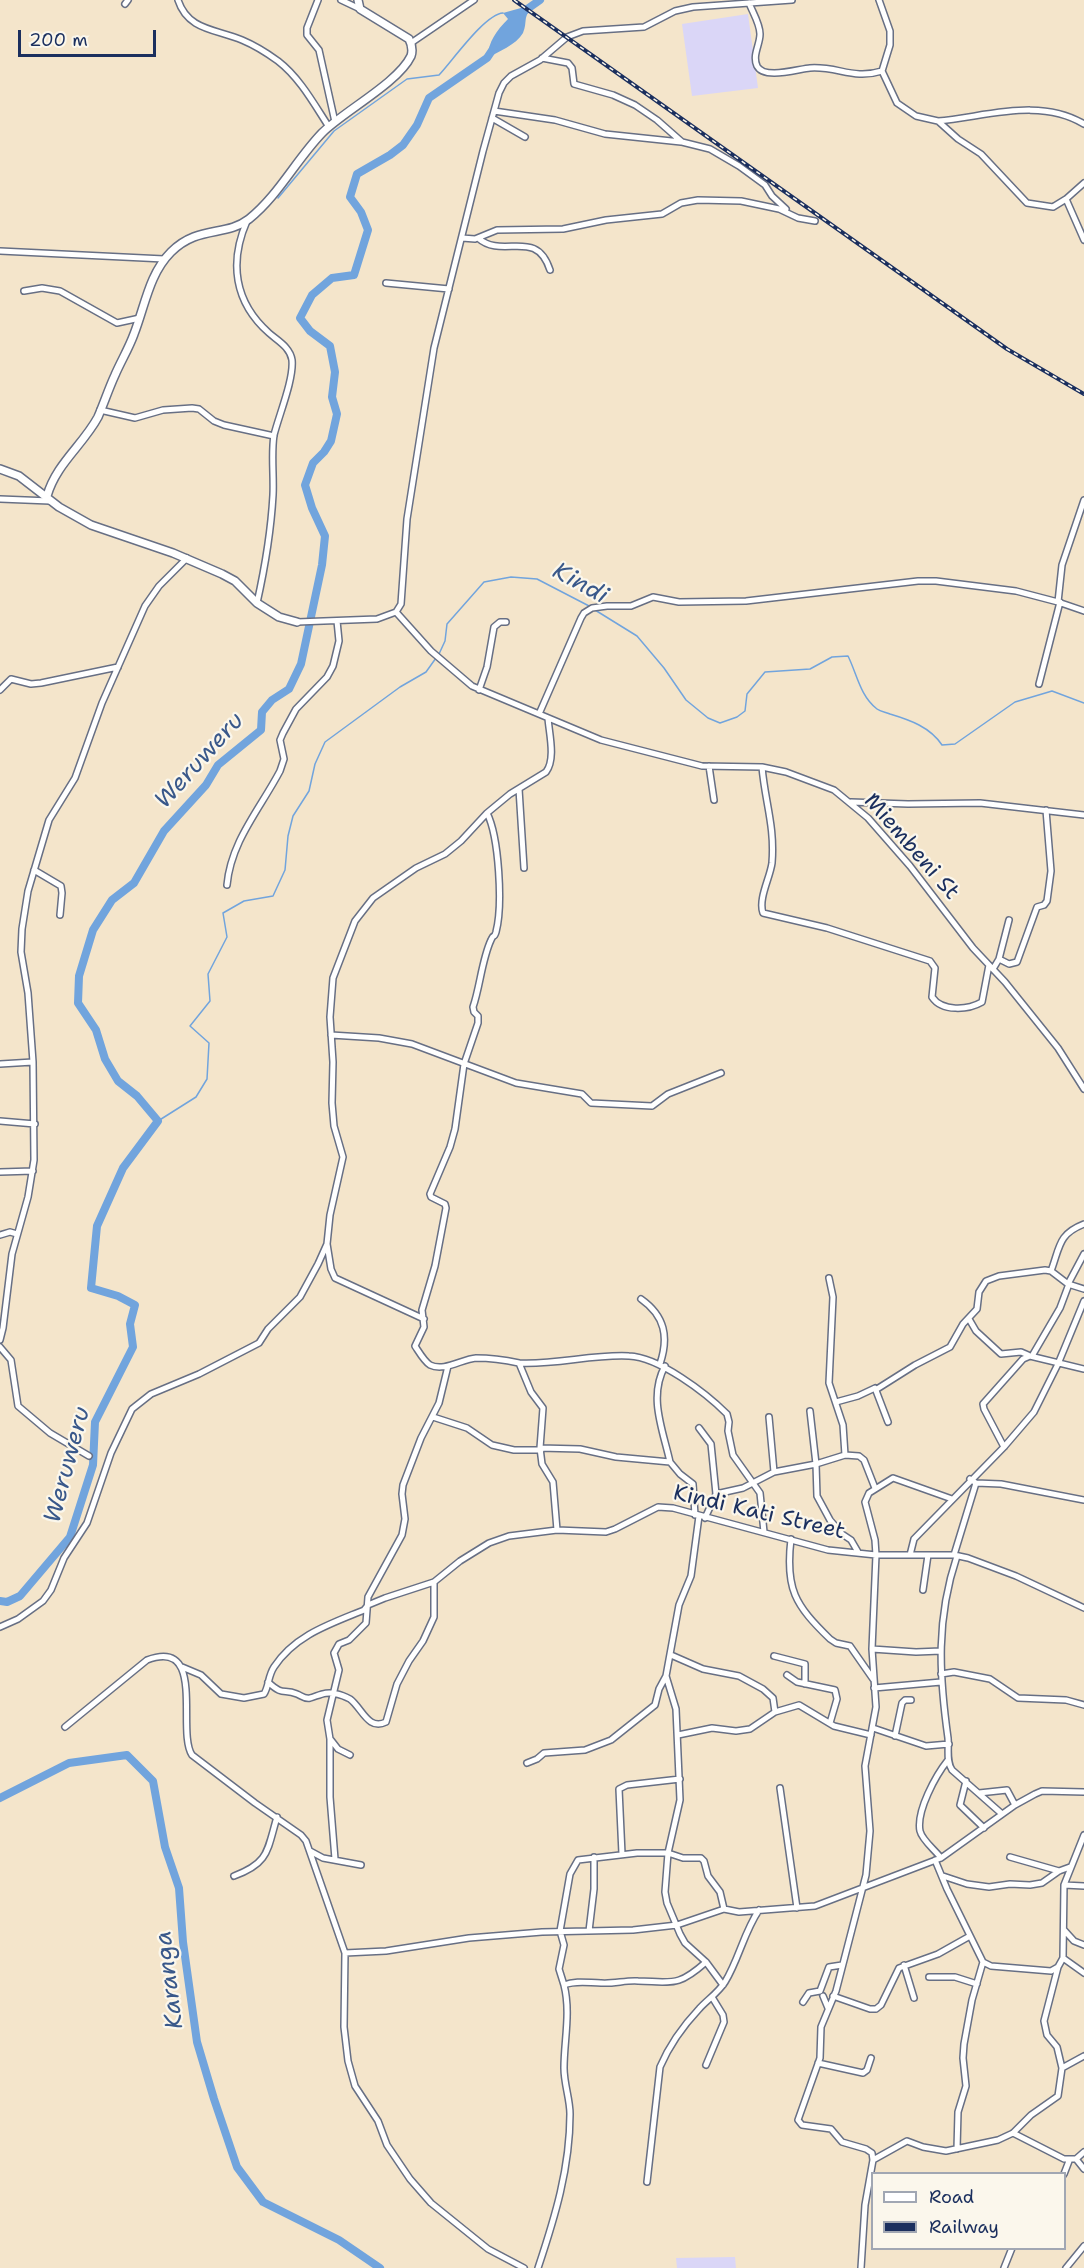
<!DOCTYPE html>
<style>
body{margin:0}
#map{position:relative;width:1084px;height:2268px;overflow:hidden;background:#f4e5cb;font-family:"Shantell Sans",sans-serif}
canvas{display:block}
.legend{position:absolute;left:871px;top:2172px;width:195px;height:78px;box-sizing:border-box;background:#fbf7ec;border:2px solid #a1a7b3;margin:0;padding:8px 10px;list-style:none;font-size:18px;color:#1b2f5e}
.legend li{display:flex;align-items:center;gap:12px;height:30px}
.legend b{width:30px;border:2px solid #a1a7b3}
.scale{position:absolute;left:18px;top:30px;width:138px;height:27px;box-sizing:border-box;border:3px solid #1b2f5e;border-top:0;padding-left:8px;font-size:18px;line-height:21px;white-space:nowrap;color:#1b2f5e;-webkit-text-stroke:4px #fbf7ec;paint-order:stroke}
</style>
<div id="map">
<canvas width="1084" height="2268"></canvas>
<ul class="legend">
<li><b style="height:8px;background:#fff"></b>Road</li>
<li><b style="height:8px;background:#1b2f5e"></b>Railway</li>
</ul>
<div class="scale">200 m</div>
</div>
<script>
const ctx = document.querySelector('canvas').getContext('2d');
ctx.lineJoin = 'round';
function paint(path, color) { ctx.fillStyle = color; ctx.fill(path, 'evenodd'); }
function strokePath(path, color, width, dash) { ctx.strokeStyle = color; ctx.lineWidth = width; ctx.lineCap = dash ? 'butt' : 'round'; ctx.setLineDash(dash || []); ctx.stroke(path); }
function label(font, color, halo, rows, align = 'center') {
  ctx.font = font + ' "Shantell Sans",sans-serif'; ctx.lineWidth = 4.5; ctx.setLineDash([]); ctx.textBaseline = 'middle'; ctx.strokeStyle = halo; ctx.fillStyle = color; for (const [text, x, y, turn = 0] of rows) {
    ctx.save(); ctx.translate(x, y); ctx.rotate((+turn || 0) * Math.PI / 180); ctx.textAlign = isNaN(turn) ? turn : align; if (halo) ctx.strokeText(text, 0, 0); ctx.fillText(text, 0, 0); ctx.restore();
  }
}
paint(new Path2D(`
 M748,14l10,74 -66,8 -10,-72z
 M735,2257l1,11h-59l-1,-10z`), '#dad6f7');
paint(new Path2D(`
 M528,6h5c-11,12 -5,15 -10,27 -7,12 -25,19 -36,25 2,-17 9,-27 21,-39l-5,-6z`), '#71a4dd');
strokePath(new Path2D(`
 M278,198l56,-67 73,-52 32,-4c14,-15 46,-61 64,-62
 M595,610l42,26 27,32 22,32 22,18 12,5 17,-6 8,-6 2,-17 18,-22 45,-3 22,-12 16,-1c9,18 12,40 29,53 4,3 9,3 13,5 20,6 40,13 52,31l13,-1 60,-42 27,-8 10,-3 32,12
 M439,654l6,-13 2,-17 37,-42 27,-5 26,2 54,28
 M158,1121l38,-24 11,-18 2,-36 -19,-17 20,-25 -2,-27 19,-37 -4,-24 21,-12 29,-5 12,-26 3,-34 5,-20 16,-25 6,-27 10,-22 75,-55 26,-15 10,-14`), '#71a4dd', 1.5);
strokePath(new Path2D(`
 M523,12l17,-12
 M0,1601l7,1 13,-6 50,-59 23,-72 2,-43 38,-75 -3,-23 5,-19 -17,-9 -27,-8 6,-62 26,-58 35,-47 -21,-25 -19,-15 -13,-22 -9,-29 -18,-27 1,-27 14,-46 19,-30 22,-17 30,-52 42,-46 12,-20 43,-35 1,-18 10,-12 17,-11 12,-25 21,-99 3,-29 -13,-28 -7,-23 8,-22 11,-11 7,-11 6,-27 -5,-17 3,-25 -5,-26 -20,-15 -10,-13 12,-23 20,-17 22,-3 14,-45 -7,-18 -11,-15 7,-23 33,-19 13,-10 14,-20 12,-27 58,-40 6,-9
 M0,1798l69,-35 58,-8 26,26 12,66 14,41 4,54 14,100 17,57 23,68 26,35 76,38 41,28`), '#71a4dd', 8);
const minor = new Path2D(`
 M178,0c10,31 39,29 64,40 12,5 25,13 36,21 22,17 36,43 51,66
 M318,0l-11,28v7l12,15 16,72
 M341,0l19,9
 M879,0l11,31v14l-8,26 15,32 19,13 22,5 20,18 23,15 46,49 26,4 13,-8 18,-16
 M749,3c4,10 11,21 11,31 0,11 -8,21 -3,32 7,14 41,3 53,2 28,-2 43,12 72,3
 M125,4l3,-4
 M411,43l63,-43
 M542,58l26,5 4,5 2,16 39,11 22,10 22,15 25,22 28,7 29,17 26,19 7,11 14,13
 M494,111l61,9 50,14 76,8
 M492,118l33,19
 M938,121c47,-4 102,-24 146,3
 M1066,199l18,41
 M247,221c-18,41 -13,81 22,112 9,8 21,14 23,27 2,19 -13,55 -18,75 -3,19 0,40 -1,60 -2,36 -8,72 -16,108
 M462,238l13,1 22,-9 66,-1 43,-9 56,-6 19,-11 17,-3 43,1 38,8 19,9 17,3
 M478,238c25,22 58,-11 72,32
 M0,251l164,8
 M386,283l63,6
 M24,291l18,-3 18,3 57,32 23,-5
 M100,410l35,8 28,-8 29,-2 7,1 15,12 10,4 50,11
 M0,499l50,2
 M1058,602l4,-37 22,-65
 M396,612l35,39 41,35 129,54 101,26 60,1 24,5 48,18 34,28 42,48 63,82 32,34 53,66 26,41
 M297,622l80,-3 19,-7 5,-8 6,-85 27,-171 49,-197 16,-58 5,-10 7,-7 29,-16 27,-23 16,-6 61,-4 31,-16 18,-4 99,-7
 M1039,684l21,-82
 M0,690l11,-11 20,5 10,-1 77,-16
 M479,690l8,-23 7,-40 6,-5h6
 M539,714l42,-96 3,-5 8,-5 15,-2h24l22,-9 26,5 67,-1 172,-20h18l80,10 42,11 26,9
 M709,766l5,34
 M762,767c3,35 13,59 10,96 -2,15 -14,36 -9,50l64,15 103,33 5,7 -3,29c10,15 36,13 50,5l7,-37
 M519,789l5,79
 M851,802l57,2 72,-1 104,12
 M487,813c12,24 16,92 9,119 -2,7 -2,1 -5,8 -9,19 -11,47 -18,67l1,5 4,4v7l-14,41 -9,65 -5,18 -20,47 1,3 14,7 1,4 -11,58 -13,44 2,17 -9,19c4,6 9,15 15,19 14,7 32,-6 46,-7 14,0 29,2 43,5l12,29 12,16 -3,40 2,16 11,18 4,48
 M34,870l27,16 1,7 -2,22
 M227,885c4,-44 33,-76 53,-114l4,-12 -4,-19 3,-7 13,-24 31,-32 6,-11 6,-25 -2,-20
 M999,959l10,5 8,-2 20,-55 7,-2 3,-4 4,-30 -5,-61
 M993,969l6,-10 10,-39
 M331,1035l48,3 33,6 104,39 66,11 9,9 61,3 16,-12 53,-21
 M0,1064l33,-2
 M0,1121l35,3
 M0,1172l33,-1
 M0,1235l10,-3 7,2
 M327,1244l4,25 4,9 89,41
 M1051,1271c9,-24 7,-37 33,-47
 M829,1278l4,19 -4,86 14,42 2,30
 M1068,1284l16,-30
 M641,1299c24,17 28,38 19,65
 M969,1319l7,12 25,23 20,-2 7,3
 M0,1340l3,-12 9,-74 16,-57 6,-37 -1,-98 -5,-69 -7,-41 1,-23 6,-38 21,-71 26,-42 27,-75 43,-97 14,-20 28,-28
 M0,1347l11,13 7,46 32,27 39,23
 M1032,1356l28,-48 9,-24
 M519,1363c37,2 74,-9 110,-7 30,1 77,37 98,58l2,8 -1,9 5,24 27,38 4,39
 M665,1366c-17,31 -2,64 5,96
 M877,1389l38,-24 35,-18 13,-23 14,-15 2,-17 7,-11 13,-5 46,-6 6,1 17,13 16,5
 M836,1402l22,-6 17,-8 13,34
 M810,1411l6,53 1,32 13,24 12,14 9,6 7,12
 M433,1417l34,11 25,17 22,5h27
 M769,1417l5,55
 M699,1428l12,16 5,50
 M1004,1447l-20,-38 -1,-5 40,-45 7,-3 54,13
 M540,1448l40,1 36,8 54,5 10,12 13,10 2,31
 M970,1479l6,4 25,1 83,16
 M699,1516l-8,60 -12,29 -13,71 10,33 4,91 -12,53 -3,39 2,11 13,31 5,9 21,19 17,23
 M705,1518l11,-24 27,-6 31,-16 42,-8 29,-9 14,1 5,4 11,28
 M791,1539c-6,50 4,66 39,100l6,4 14,3 23,33
 M910,1555l4,-16 90,-92 30,-35 24,-48 26,-63
 M954,1555l22,-72
 M957,1556c-21,63 -18,118 -9,182 1,11 -2,23 4,32l50,44
 M923,1590l5,-35
 M0,1627l18,-8 25,-18 8,-11 13,-32 23,-35 24,-70 21,-44 19,-15 48,-20 60,-31 9,-14 32,-32 18,-33 9,-20 3,-29 13,-58 -9,-31 -2,-23 1,-41 -3,-45 3,-39 22,-57 18,-23 43,-30 29,-14 16,-13 26,-28 23,-19 36,-22c10,-13 3,-39 2,-54
 M872,1649l44,3 25,-1
 M671,1655l32,14 36,7 24,13 10,9 2,14
 M774,1656l31,8v20
 M182,1667l19,8 20,19 23,4 20,-4c5,-8 4,-18 10,-27 21,-32 56,-43 90,-57l4,-5 17,-7 49,-16 26,-21 29,-18 20,-7 48,-6 49,2 9,-3 43,-22 15,1 155,42 48,5h78l14,3 48,18 68,32
 M941,1674l13,-2 36,7 28,19 48,2 18,5
 M787,1675l10,7 38,8 2,9 -7,24
 M268,1682c16,15 15,6 29,12 5,2 7,5 13,4 10,-3 16,-7 27,-4 5,1 9,3 13,5 12,9 18,32 36,23l11,-38 12,-23 14,-20 11,-24v-35
 M874,1688l67,-6
 M65,1727l82,-67c60,-23 29,71 45,95l63,48 46,32 5,6 39,112 -1,74 4,34 7,25 23,35 9,24 23,34 21,24 57,46 36,19
 M873,1728l53,18 23,-2
 M678,1735l34,-7 24,3 14,-2 25,-17 24,-7 35,21 37,9
 M895,1736l7,-33 3,-3h6
 M331,1740l7,9 12,6
 M527,1763l10,-4 7,-6 41,-3 26,-10 44,-35 4,-16 7,-13
 M966,1781l-6,24 24,23
 M780,1788l17,120
 M979,1793l28,-3 8,15
 M310,1851l13,7 38,7
 M622,1854l-3,-65 8,-4 53,-6
 M1010,1857l49,14
 M941,1858c-6,-8 -19,-18 -21,-27 -4,-20 16,-56 28,-71
 M335,1859l-5,-62v-58l-3,-19 12,-50 -5,-17 5,-9 10,-4 17,-17 2,-26 34,-62 3,-16 -3,-25 1,-9 18,-47 18,-35 9,-37
 M935,1860l12,29 36,73 8,4 60,5 7,-4 5,-9 1,-73 20,-50
 M234,1876c35,-13 33,-25 43,-59
 M943,1876l24,8 22,3 21,-3 20,1 12,-2 17,-12 11,-4
 M1064,1885l20,1
 M1064,1930l10,11 10,4
 M589,1931l5,-42v-32
 M345,1953l41,-2 83,-13 73,-6 91,-2 44,-5 47,-16 15,3 76,-6 126,-48 74,-53 20,-11 7,-3 42,1
 M1063,1958l21,15
 M904,1965l10,33
 M1058,1967l-14,54 3,14 10,12 5,21
 M929,1977h26l22,7
 M564,1985l-5,-16 5,-24 -4,-14 10,-57 8,-14 59,-7h31l15,5h18l3,3 4,15 12,16 4,17
 M823,1996l5,12
 M833,1996l37,13h6l5,-4 18,-37 39,-14 32,-18
 M803,2002l6,-9 11,-2 9,-24 13,-2
 M818,2063l45,10 4,-3 4,-12
 M706,2065l18,-43 -1,-7 -11,-18
 M1013,2133l51,26h12l8,-7
 M957,2149l1,-37 8,-26 -3,-28 1,-14 8,-44 11,-38
 M1076,2159l8,10
 M873,2160l34,-19 16,6 23,4 52,-11 15,-7 18,-18 27,-19 4,-28 22,-12
 M1064,2174l5,-13
 M647,2182l13,-115c9,-21 23,-41 39,-58 8,-9 19,-16 26,-27 14,-23 19,-50 34,-72
 M538,2268c17,-51 32,-100 32,-154 0,-15 -6,-30 -6,-46 0,-27 7,-56 0,-83 12,-5 25,-2 37,-2 13,1 25,-3 37,-2 35,1 40,6 68,-19
 M861,2268l4,-63 8,-45 -1,-7 -6,-4 -24,-7 -11,-13 -29,-4 -4,-5 22,-62 1,-31 15,-36 30,-116 4,-44 -5,-65 11,-59 -4,-58 4,-94 -1,-15 -10,-38 4,-9 24,-15 59,21
 M1004,2268l8,-20
 M1066,2268l18,-22`);
const tertiary = new Path2D(`
 M0,469l19,7 40,31 32,18 82,28 49,21 13,7 22,22 22,14 18,5
 M47,496c9,-32 36,-51 51,-79 6,-14 11,-29 17,-42 6,-14 14,-27 19,-41 11,-28 15,-60 37,-82 27,-27 55,-15 78,-33 29,-23 47,-59 73,-86 22,-22 76,-50 89,-77 2,-6 1,-11 -2,-17l-49,-30 -2,-9`);
strokePath(minor, '#676f84', 8);
strokePath(tertiary, '#676f84', 10);
strokePath(minor, '#fff', 5);
strokePath(tertiary, '#fff', 7);
const rail = new Path2D(`
 M514,0l493,349 77,45`);
strokePath(rail, '#1b2f5e', 4);
strokePath(rail, '#fbf7ec', 1.5, [4.5]);
label('22px', '#1b2f5e', '#fbf7ec', [
 ["Miembeni St",911,847,49],
 ["Kindi Kati Street",759,1513,13]
]);
label('italic 24px', '#39588a', '#fbf7ec', [
 ["Kindi",580,584,29],
 ["Weruweru",200,761,-48],
 ["Weruweru",68,1465,-75],
 ["Karanga",170,1980,-97]
]);
</script>
